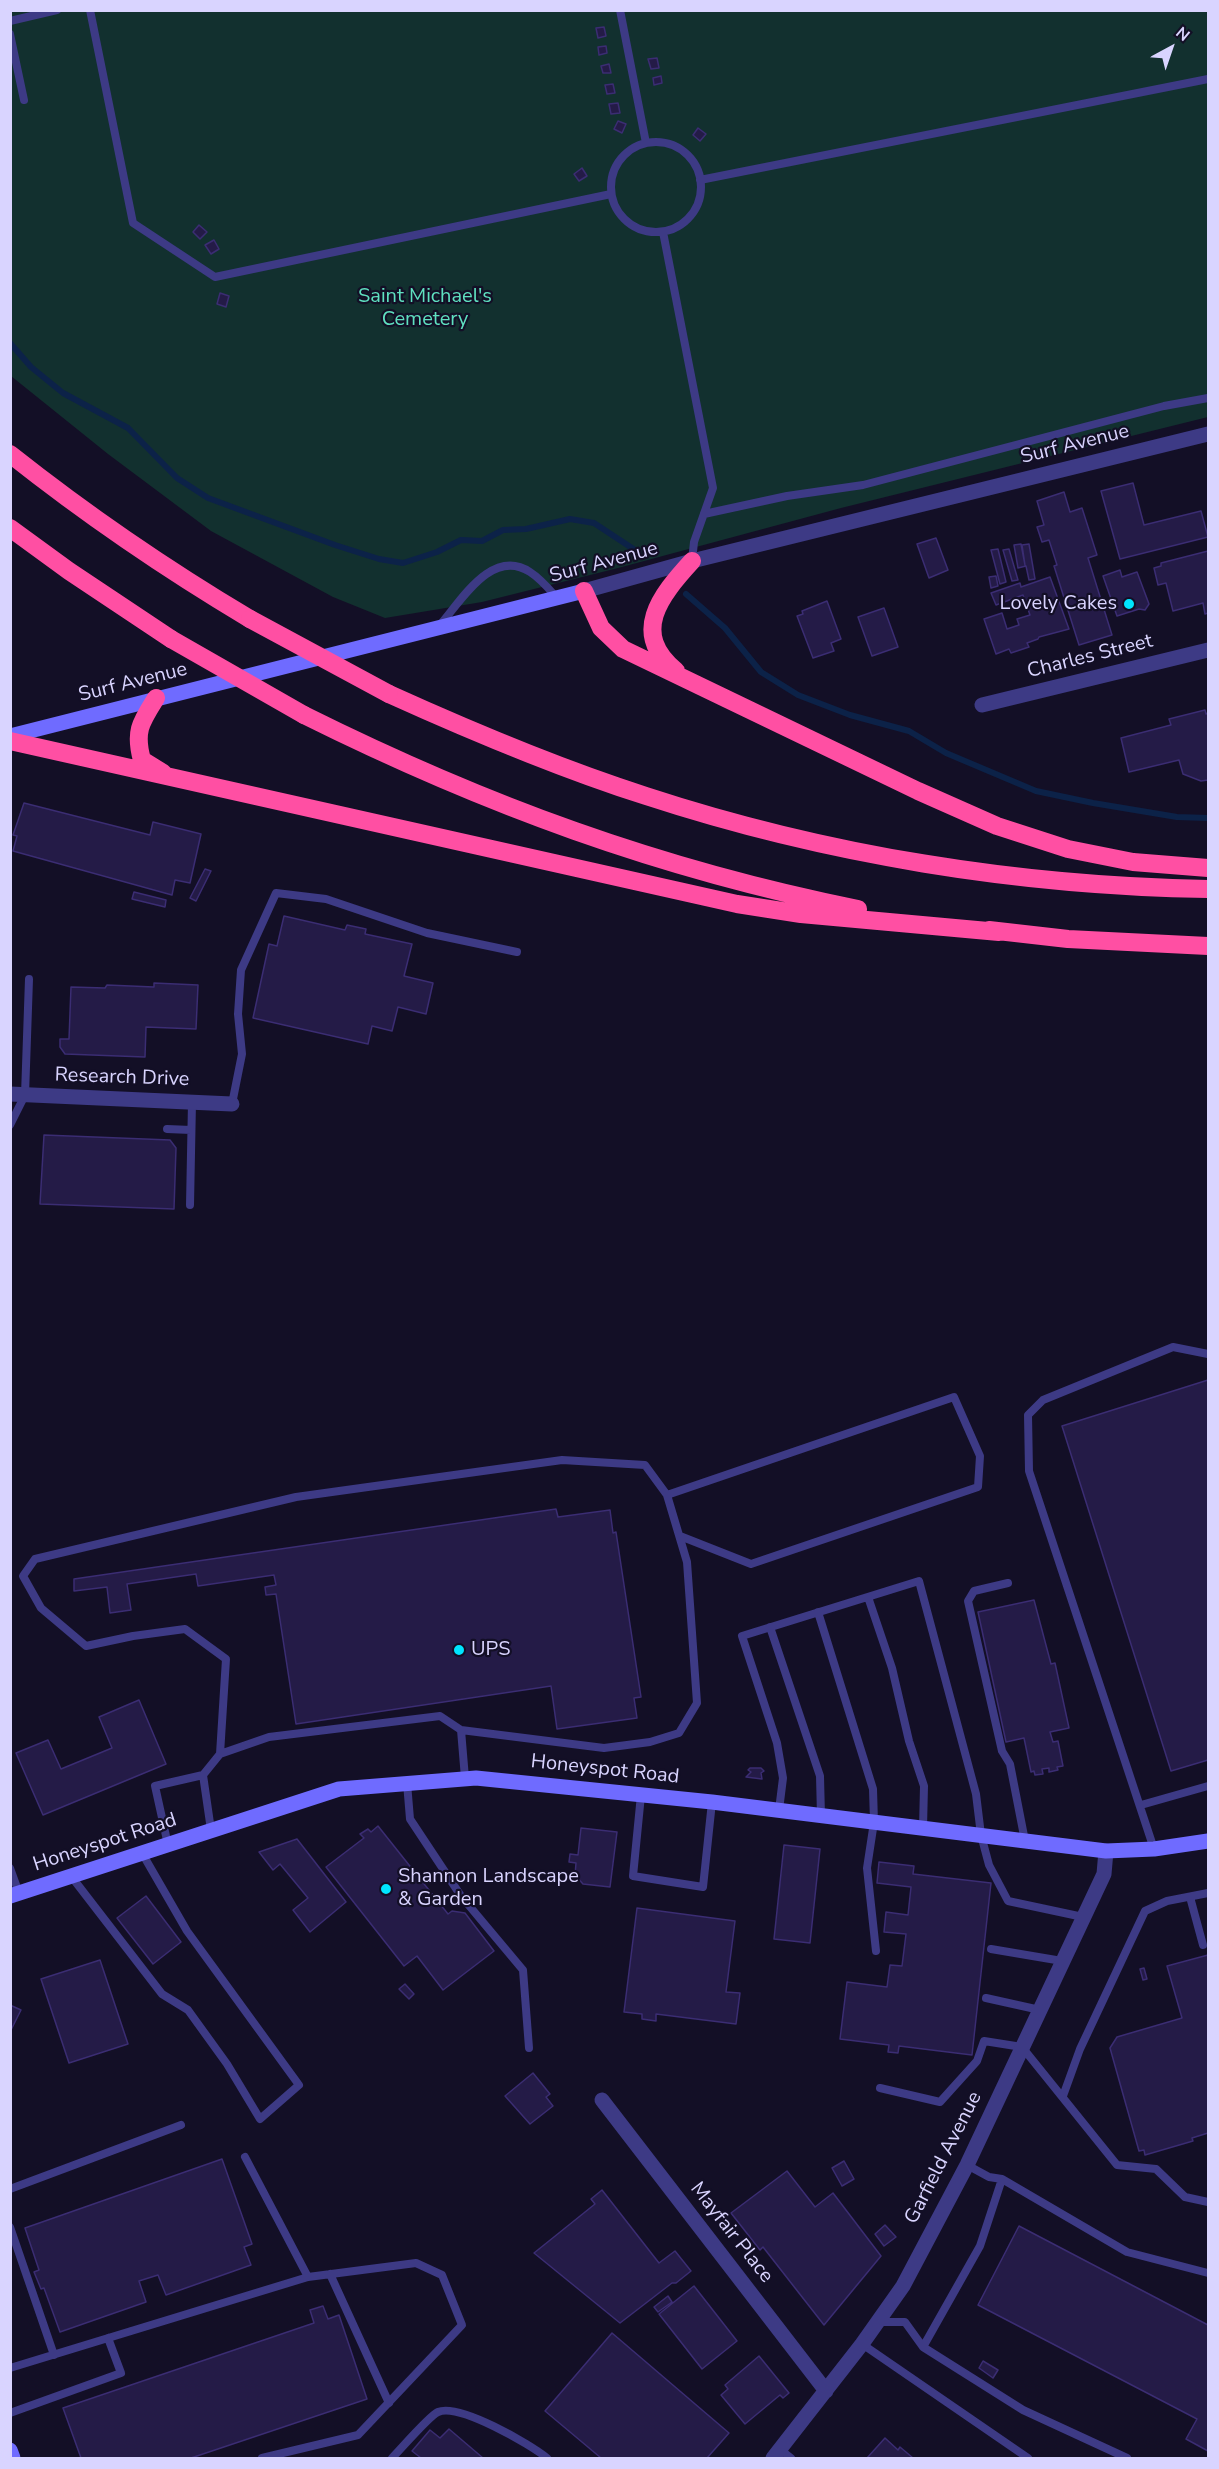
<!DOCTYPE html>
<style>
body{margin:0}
#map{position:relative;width:1219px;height:2469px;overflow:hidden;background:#130f26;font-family:"Nunito Sans",sans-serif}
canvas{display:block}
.frame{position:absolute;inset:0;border:12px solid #d9d4ff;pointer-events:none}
.north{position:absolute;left:1141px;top:18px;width:60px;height:60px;-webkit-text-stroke:4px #130f26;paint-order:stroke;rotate:40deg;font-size:16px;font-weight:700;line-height:24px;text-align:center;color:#d9d4ff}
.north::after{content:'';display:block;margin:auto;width:21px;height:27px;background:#d9d4ff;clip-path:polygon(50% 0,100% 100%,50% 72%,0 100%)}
</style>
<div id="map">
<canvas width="1219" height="2469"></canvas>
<div class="frame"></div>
<div class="north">N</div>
</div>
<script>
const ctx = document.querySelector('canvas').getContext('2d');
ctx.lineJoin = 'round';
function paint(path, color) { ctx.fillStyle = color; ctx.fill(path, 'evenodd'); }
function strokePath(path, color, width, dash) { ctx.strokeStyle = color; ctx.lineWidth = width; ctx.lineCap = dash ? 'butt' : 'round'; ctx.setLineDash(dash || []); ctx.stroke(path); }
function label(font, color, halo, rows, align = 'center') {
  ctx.font = font + ' "Nunito Sans",sans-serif'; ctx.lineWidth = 4.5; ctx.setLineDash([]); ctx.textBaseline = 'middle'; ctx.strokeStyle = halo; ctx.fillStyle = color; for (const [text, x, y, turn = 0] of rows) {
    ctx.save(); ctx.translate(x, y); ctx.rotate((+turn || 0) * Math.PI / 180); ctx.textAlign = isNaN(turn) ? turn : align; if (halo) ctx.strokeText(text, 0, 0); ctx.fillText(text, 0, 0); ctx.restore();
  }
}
paint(new Path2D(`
 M10,11h1198v406l-367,91 -223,60 -136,34 -97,16 -52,-21 -122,-66 -103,-77 -97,-78z`), '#12302f');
strokePath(new Path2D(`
 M10,343l21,24 32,26 65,35 49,50 31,20 127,47 44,14 24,4 34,-11 24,-12 21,1 21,-11 23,-1 44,-10 24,4 44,29
 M686,594l39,34 36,44 37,23 52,20 59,16 37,22 90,38 57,12 84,14 31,1`), '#0c2248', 6);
const building = new Path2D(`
 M604,27l2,9 -8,2 -2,-10z
 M606,46l1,7 -8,2 -1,-8z
 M657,58l2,10 -8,1 -3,-10z
 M609,64l2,9h-8l-2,-7z
 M661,76l1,7 -8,2 -1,-7z
 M613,84l2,9 -8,1 -2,-9z
 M618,103l2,10 -9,1 -2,-10z
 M618,121l8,3 -4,9 -8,-4z
 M698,128l8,6 -6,7 -7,-6z
 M582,168l5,8 -8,5 -5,-7z
 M199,225l8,7 -7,7 -7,-7z
 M214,240l5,9 -8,5 -6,-9z
 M220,293l9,3 -3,11 -9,-3z
 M1133,483l11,42 57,-14 7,26 -88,22 -19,-68z
 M1064,492l6,20 12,-4 15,47 -9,3 24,77 -33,10 -25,-79 3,-1 -8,-25 -7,2 -5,-15 7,-2 -7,-24z
 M936,538l12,32 -19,8 -12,-34z
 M1021,544l4,21 -3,-20 7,-1 6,35 -6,1 -3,-14 -8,2 -4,-23z
 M998,549l8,33 -6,2 -9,-34z
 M1009,549l9,31 -6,1 -9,-31z
 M1208,551v62l-3,1 -2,-11 -30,8 -7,-28 -8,2 -4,-17 7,-2v-3z
 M1120,570l2,7 15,-5 12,32 -4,6 -6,-1 -22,7 -14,-40z
 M996,576l2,10 -7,2 -2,-11z
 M1050,577l19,52 -30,8 -1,2 -11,4 2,4 -18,6 -2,-4 -13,5 -12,-35 18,-6 5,16 12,-4 -2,-6 13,-4 -7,-20 -27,10 -5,-12 29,-10 1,4z
 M827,601l14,38 -10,4 3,8 -21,7 -16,-42 6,-2 -1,-3z
 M884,608l14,39 -26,9 -14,-39z
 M1205,710l1,4 2,-1v67l-7,1 -18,-7 -4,-14 -50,12 -8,-34 50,-13 -2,-6z
 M24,803l126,32 3,-13 48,12 -11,49 -15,-3 -3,15 -159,-44 4,-15 -4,-1z
 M205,869l6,2 -15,30 -6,-3z
 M134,892l32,8 -1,7 -33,-8z
 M284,916l61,14 2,-5 19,4 -1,5 47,10 -8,32 29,7 -7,31 -28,-7 -6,24 -20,-5 -4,18 -115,-26 16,-74 8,2z
 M154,983l44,2 -2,44 -50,-2 -1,30 -80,-3 -5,-7v-8h9l2,-52 34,1 2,-3 47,2z
 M44,1135l126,5 6,8 -2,61 -134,-5z
 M1208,1380v380l-37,11 -109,-345z
 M556,1509l2,8 52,-7 3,23 3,-1 25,165 -7,1 3,20 -80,11 -6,-43 -255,38 -20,-130 -10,1 -1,-8 11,-2 -2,-10 -76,11 -2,-12 -69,10 4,26 -21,3 -3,-26 -33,4v-12z
 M1034,1600l17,64 4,-1 14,65 -19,4 3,10 5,-1 5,25 -6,1 1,3 -9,2v-4l-7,1 1,5 -8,1 -1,-4 -3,1 -7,-34 -18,4 -28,-130z
 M139,1700l27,64 -123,51 -27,-62 32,-13 13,29 51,-21 -13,-31z
 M750,1768h11l3,3 -3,2 1,6 -16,-2 5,-5 -3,-2z
 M378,1826l70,88 4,-3 13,2 29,38 -51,39 -26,-34 -13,10 -78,-99 38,-29 -4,-4 8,-5 3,3z
 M581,1828l36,4 -7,55 -27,-3 -8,-9 1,-12 -7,-1 1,-8 8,1z
 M297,1839l49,63 -36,30 -17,-22 15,-12 -28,-34 -7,6 -14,-18z
 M784,1845l36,4 -10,94 -36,-4z
 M879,1862l35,4 -1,8 78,9 -19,172 -73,-9 -1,7 -10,-1 1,-7 -49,-6 7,-57 40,5 3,-22 12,1 4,-32 -22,-2 2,-20 22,3 3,-28 -34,-4z
 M146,1896l35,46 -28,22 -36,-46z
 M637,1908l98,13 -9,71 14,1 -4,31 -80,-10v7l-14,-2v-5l-18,-2z
 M1208,1955v178l-16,5 1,3 -48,14 -1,-5 -5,1 -29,-103 7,-11 65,-19 -15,-52z
 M100,1960l28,84 -59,19 -28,-84z
 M1144,1968l3,11 -4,1 -3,-11z
 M405,1984l9,10 -5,5 -10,-10z
 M10,2005l11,5 -11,22z
 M533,2073l17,21 -4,3 7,9 -23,18 -25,-28z
 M222,2159l30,85 -8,3 7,18 -85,30 -8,-20 -19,6 7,21 -86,30 -16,-44 -3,1 -7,-17 5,-2 -14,-42z
 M844,2161l10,18 -12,7 -10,-18z
 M787,2171l28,36 18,-14 48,63 -57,69 -61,-78 -3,3 -29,-37z
 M602,2190l57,73 16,-12 16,20 -15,12h-4l-52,40 -86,-70 61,-49 -4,-5z
 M885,2225l11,12 -12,9 -9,-12z
 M1019,2226l189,99v126l-22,-12 11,-20 -219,-114z
 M694,2286l43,55 -35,28 -43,-55z
 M668,2296l4,6 -14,10 -4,-5z
 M323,2306l5,13 11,-4 28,84 -176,59h-110l-18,-50 251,-85 -4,-13z
 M612,2333l117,100 -22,25h-106l-56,-47z
 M759,2356l30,37 -6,5 -3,-3 -35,29 -24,-29 7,-6 -3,-4z
 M983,2361l15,9 -5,8 -14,-10z
 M449,2429l34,29h-62l-9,-7 18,-21 10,8z
 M885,2438l13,12 2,-3 13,11h-46z`);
paint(building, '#241b47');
strokePath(building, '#3b2d73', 1.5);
strokePath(new Path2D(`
 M90,10l43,213 82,54 396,-83
 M620,10l26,133
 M10,21l47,-11
 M10,34l14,66
 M611 187a45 45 0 1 1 90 0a45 45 0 1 1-90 0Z
 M700,180l508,-101
 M663,232l50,256 -19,54 -2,19
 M704,514l83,-18 76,-11 301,-79 44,-8
 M440,625c21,-24 52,-78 90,-53 11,7 19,17 27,26
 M232,1104l10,-50 -4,-40 3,-44 35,-77 50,6 101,34 90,19
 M10,1125l15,-30 4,-116
 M167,1129l24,1
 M190,1205l2,-103
 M667,1495l287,-98 26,59 -2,31 -227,77 -71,-28
 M1008,1583l-34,8 -6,10 34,150 8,13 15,77
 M868,1597l24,71 17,73 15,45 -1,42
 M818,1612l55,177 1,33 -7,46 9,83
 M770,1627l50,149 1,40
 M220,1754l49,-17 171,-21 21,14
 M407,1783l3,36 51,77 62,74 6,78
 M641,1795l-8,81 70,11 9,-85
 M1141,1805l67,-19
 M779,1810l4,-32 -6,-35 -35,-107 177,-55 57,213 5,41 8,30 19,36 75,16
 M211,1830l-8,-55 17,-21 6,-95 -41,-30 -52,7 -47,10 -45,-38 -18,-32 12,-17 261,-62 266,-37 83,5 22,30 20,67 10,141 -18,30 -29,9 -46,6 -143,-18 4,48
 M168,1845l-13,-59 48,-11
 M1154,1849l-125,-378 -1,-56 15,-15 130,-53 35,7
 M10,1868l9,25
 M71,1876l91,118 26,16 39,54 33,55 39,-34 -112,-154 -45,-78
 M1190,1897l13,48
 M991,1949l71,12
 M986,1998l54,12
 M880,2088l60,14 37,-41 7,-20 38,6 95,118 39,4 29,28 23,5
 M1063,2096l17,-47 65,-138 22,-10 41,-8
 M245,2157l63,120
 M967,2165l22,12 13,2 125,73 81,21
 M10,2189l171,-64
 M10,2227l44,128
 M330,2274l59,129
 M878,2322h27l18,25 100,63 104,48
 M862,2344l166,114
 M923,2347l57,-101 22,-67
 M10,2368l298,-91 108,-14 26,12 20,50 -104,110 -96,23
 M10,2413l111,-40 -13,-35
 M781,2450l10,8
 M392,2458c9,-9 37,-42 46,-46 21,-9 92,32 109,46`), '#3d3a85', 8);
strokePath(new Path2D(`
 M982,705l226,-55
 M10,1094l222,10
 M602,2100l224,291
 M773,2458l89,-114 41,-58 64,-121 137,-291 2,-23`), '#3d3a85', 15);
strokePath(new Path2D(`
 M584,591l108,-30 516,-127`), '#3d3a85', 15);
strokePath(new Path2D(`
 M10,736l574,-145
 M10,1896l329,-107 137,-11 236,24 394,49 48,-2 54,-8
 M10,2450l3,8`), '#6f6bff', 15);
strokePath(new Path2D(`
 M10,454c77,61 156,115 240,165
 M10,528l59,43 102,68
 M584,591l17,37 22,21 295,142 79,35 71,23 65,13 75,6
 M676,671c-46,-38 -16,-75 16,-110
 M389,694c84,38 169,74 257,102 180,59 373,90 562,93
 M156,698c-15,24 -22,33 -14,62l21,13
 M304,715c181,90 355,154 554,194
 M10,741l727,163 64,10 198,18
 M989,930l79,9 140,7`), '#ff4fa3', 18);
strokePath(new Path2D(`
 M250,619l139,75
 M171,639l133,76`), '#ff4fa3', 18);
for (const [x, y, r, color] of [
 [1129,604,6,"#00e5ff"],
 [459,1650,6,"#00e5ff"],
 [386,1889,6,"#00e5ff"]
]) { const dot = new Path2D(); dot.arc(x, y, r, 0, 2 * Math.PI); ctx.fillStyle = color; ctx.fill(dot); strokePath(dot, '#130f26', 2); }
label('20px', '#5fe0c0', '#130f26', [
 ["Saint Michael's",425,297],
 ["Cemetery",425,320]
]);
label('20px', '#d9d4ff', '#130f26', [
 ["Surf Avenue",1075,445,-14],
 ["Surf Avenue",604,563,-15],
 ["Charles Street",1090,657,-14],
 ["Surf Avenue",133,683,-14],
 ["Research Drive",122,1078,2],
 ["Honeyspot Road",605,1770,6],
 ["Honeyspot Road",105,1843,-18],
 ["Garfield Avenue",944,2158,-63],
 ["Mayfair Place",731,2233,52]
]);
label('20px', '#d9d4ff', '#130f26', [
 ["Lovely Cakes",1117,604,"right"],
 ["UPS",471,1650],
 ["Shannon Landscape",398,1877],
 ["& Garden",398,1900]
], 'left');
</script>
